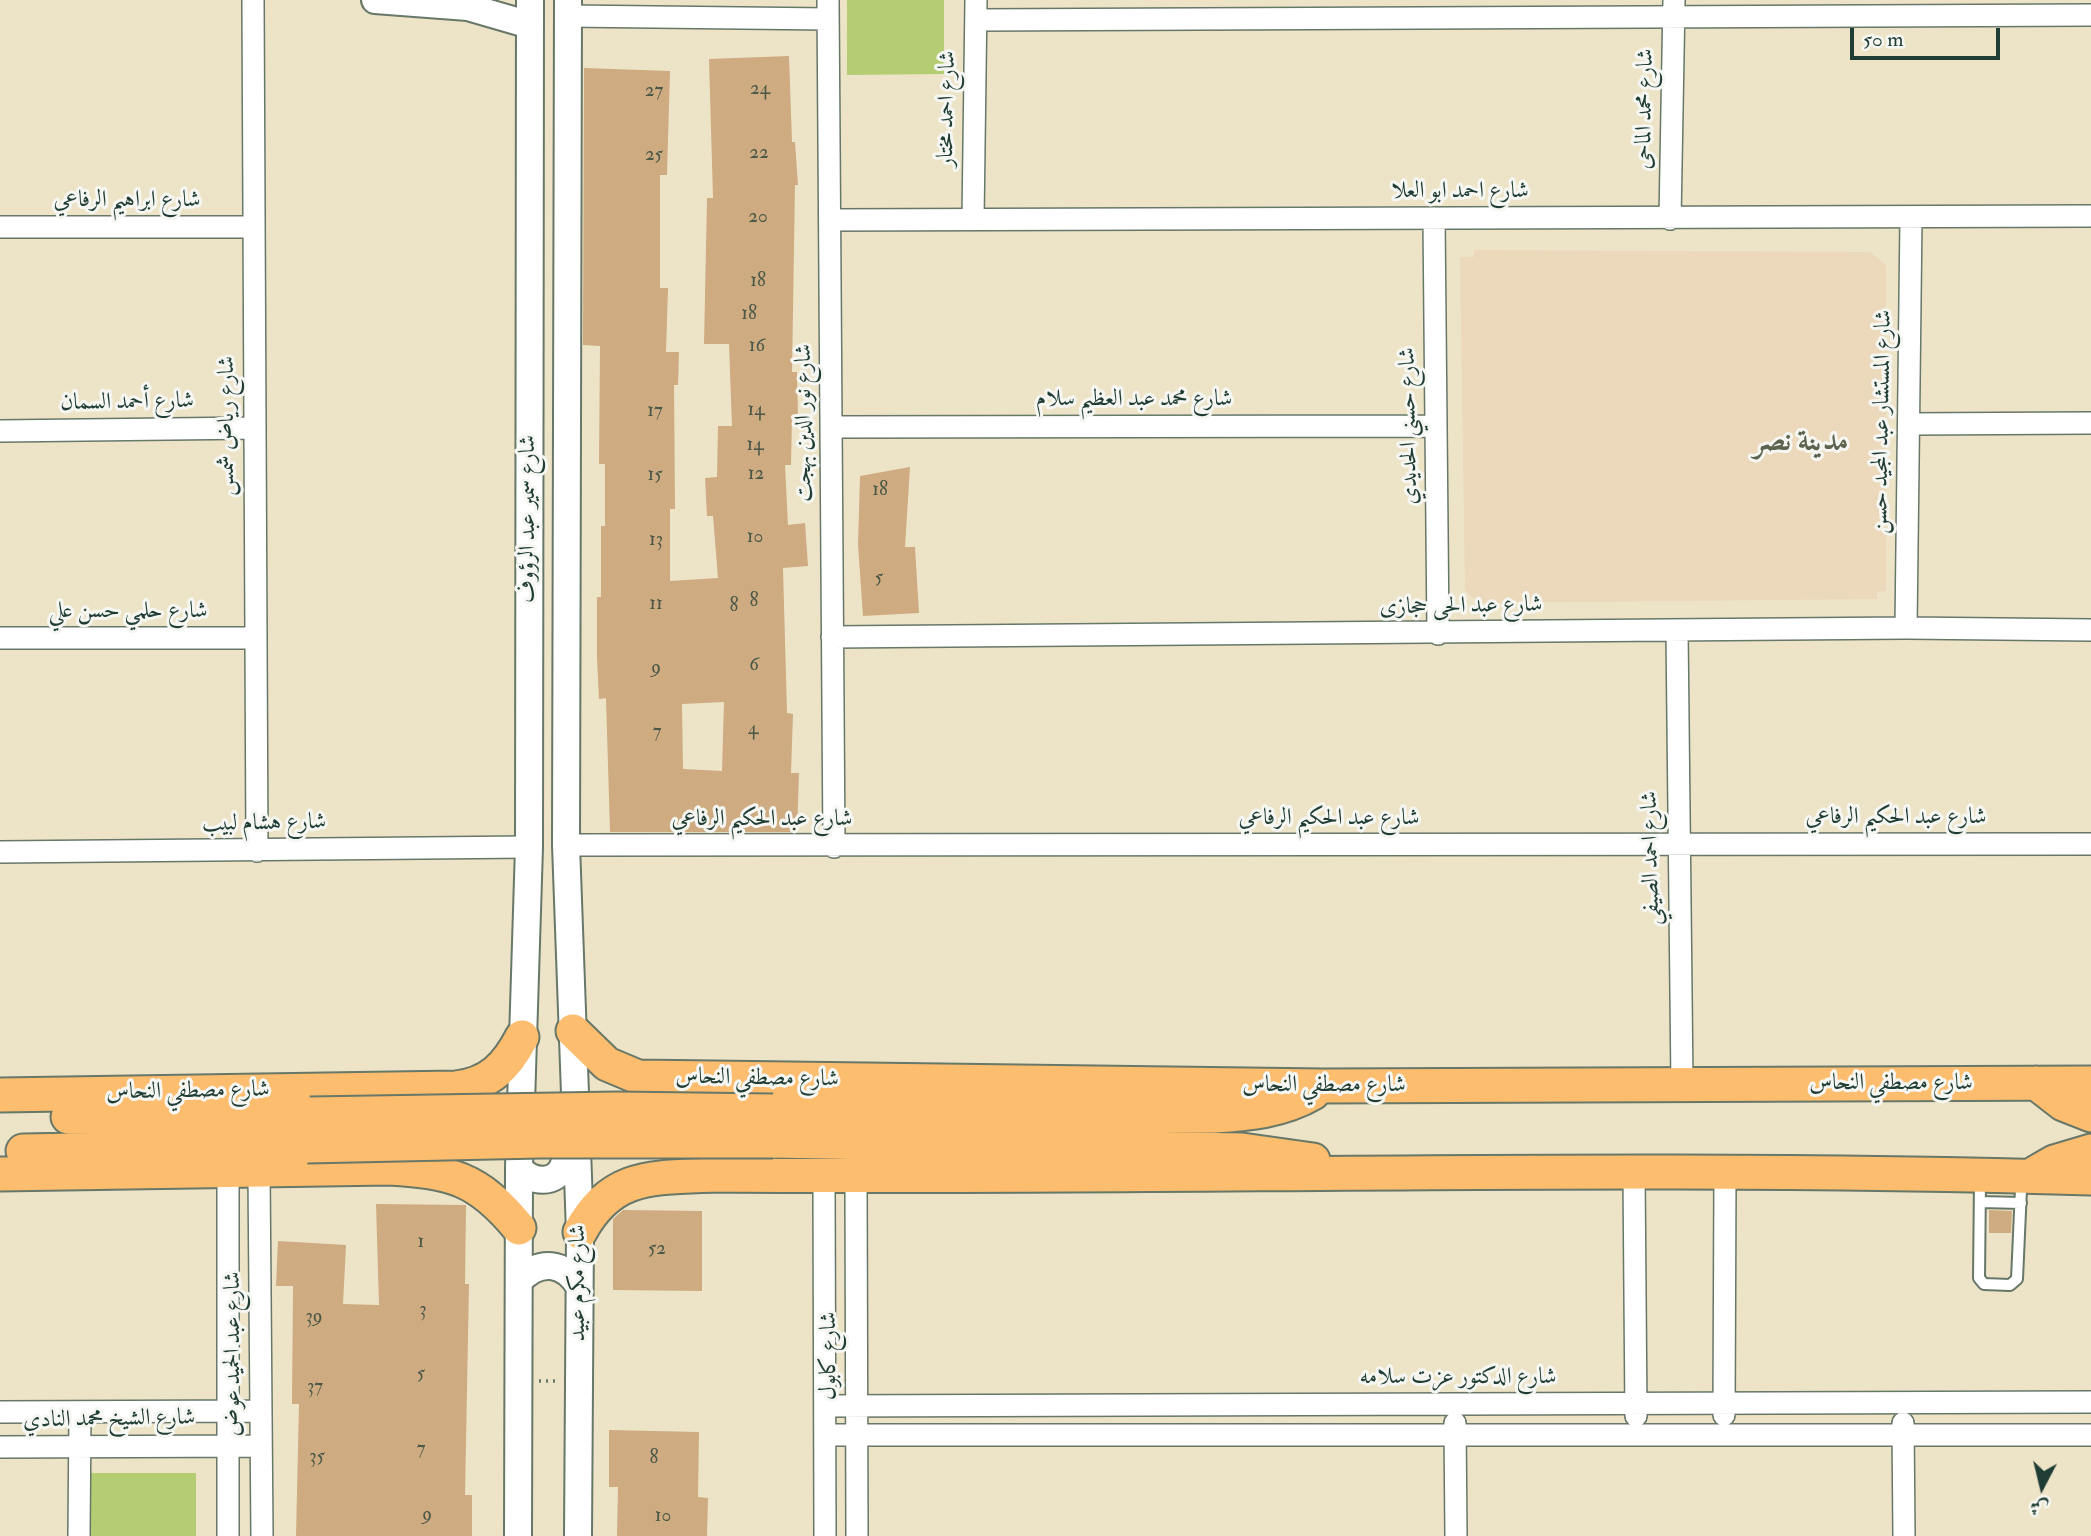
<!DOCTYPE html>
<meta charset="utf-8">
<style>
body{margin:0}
#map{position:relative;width:2091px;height:1536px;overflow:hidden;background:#ede4c8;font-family:"IM FELL Double Pica",Amiri,serif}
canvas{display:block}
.north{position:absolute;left:2007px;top:1452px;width:70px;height:70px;-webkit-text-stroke:5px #f6f6f2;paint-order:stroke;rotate:187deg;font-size:19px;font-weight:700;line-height:28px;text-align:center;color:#1f3d34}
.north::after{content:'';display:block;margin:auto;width:24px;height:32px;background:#1f3d34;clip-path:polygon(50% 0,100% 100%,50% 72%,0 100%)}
.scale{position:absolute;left:1850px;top:28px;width:150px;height:32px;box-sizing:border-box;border:4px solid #1f3d34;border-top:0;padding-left:9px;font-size:21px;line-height:24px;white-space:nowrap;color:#1f3d34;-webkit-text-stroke:5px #f6f6f2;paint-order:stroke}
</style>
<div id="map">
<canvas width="2091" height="1536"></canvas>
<div class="north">ش</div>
<div class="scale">50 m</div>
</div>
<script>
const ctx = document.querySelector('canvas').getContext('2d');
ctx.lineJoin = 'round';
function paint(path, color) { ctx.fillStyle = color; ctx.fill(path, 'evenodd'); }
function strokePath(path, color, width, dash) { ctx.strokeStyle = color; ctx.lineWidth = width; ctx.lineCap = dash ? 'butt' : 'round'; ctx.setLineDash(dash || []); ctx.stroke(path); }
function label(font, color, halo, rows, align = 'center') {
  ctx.font = font + ' "IM FELL Double Pica",Amiri,serif'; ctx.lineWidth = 6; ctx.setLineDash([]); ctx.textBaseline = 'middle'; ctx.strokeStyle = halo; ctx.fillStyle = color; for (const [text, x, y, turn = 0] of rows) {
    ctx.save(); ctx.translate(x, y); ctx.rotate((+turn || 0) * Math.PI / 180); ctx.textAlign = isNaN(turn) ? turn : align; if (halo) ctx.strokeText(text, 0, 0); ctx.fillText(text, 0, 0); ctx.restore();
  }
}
paint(new Path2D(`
 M1474,250l396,2 16,13v326l-9,1v7l-399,4 -13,-13 -5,-333h14z`), '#ecd8ba');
paint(new Path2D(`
 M847,0h97v74l-97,1z
 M70,1473h126v63h-125z`), '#b5cd72');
paint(new Path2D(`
 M789,56l3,86h3l3,43h-3l-3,187h5l1,45h-6l-1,48h-6l3,60 17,-2 3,43 -25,2 4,145 6,1 -2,59h8l-2,59h-187l-4,-134 -7,1 -2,-41v-61h4v-71h4v-62h-6l1,-118 -17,-1 1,-277 86,3 -3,104h-7v113h8l-2,64h13l-1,33h-4l1,124h-5v72l48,-3 -5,-62h-6l-2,-38 12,-1 1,-51h14l-3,-82h-25l3,-146h6l-4,-139zM724,702l-2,69 -39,-2 -1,-65z
 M910,467l-5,80h10l4,66 -56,3 -5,-71 2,-69z
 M376,1204l90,1 -1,79h4l-4,211h7v41h-176l3,-132h-7l1,-118h-17l2,-45 68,4 -3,59 36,1z
 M623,1210l79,1v80l-89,-1v-71z
 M1989,1210l23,1 -1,22h-22z
 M609,1430l90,2 -1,65 10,1 -1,38h-90l1,-49h-9z`), '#ceab80');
const service = new Path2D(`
 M1980,1181l-1,97 5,6 26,1 7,-6 4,-90 5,-9
 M1982,1202l39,1`);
const minor = new Path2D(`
 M253,0l4,851
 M828,0l6,847
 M568,16l260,3
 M976,20l1115,-5
 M1434,218l4,416
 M973,219l3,-219
 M1670,219l4,-219
 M830,220l1261,-4
 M0,227h253
 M1909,424l182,-1
 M831,427l605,-1
 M0,431l255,-3
 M1906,628l5,-410
 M1677,630l5,455
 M832,637l1074,-9 185,2
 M0,638h255
 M566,845l1525,-1
 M0,852l529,-5
 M259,1172l3,364
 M1634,1173l2,243
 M824,1176l1,360
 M856,1176l1,360
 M825,1406l1266,-4
 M0,1412l260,-1
 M1724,1415l1,-242
 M1455,1423l1,113
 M1903,1423l1,113
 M825,1435h1266
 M0,1447l261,-1
 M79,1536l1,-124
 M228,1536v-364`);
const tertiary = new Path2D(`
 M375,0l93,7 62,18
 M568,0l-2,845 14,387 -2,304
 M519,1167c11,16 38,19 45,-3 3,-9 2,-20 2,-29
 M520,1280c20,-21 44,-18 59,6
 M518,1536l1,-369 10,-320 1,-847`);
const primary = new Path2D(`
 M573,1031l34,33 31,13 686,9 767,-3
 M2036,1083l27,21 28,11
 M0,1095l456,-7c34,-4 51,-22 66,-51
 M773,1111l441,5c34,-2 68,-5 99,-23
 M68,1117l242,-3
 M773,1141l469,9 71,10
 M23,1151l284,-5
 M2035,1173l19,-11 37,-11
 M0,1174l389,-6c63,4 89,10 130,60
 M580,1232c32,-60 76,-54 136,-57 458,4 917,-11 1375,3`);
strokePath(service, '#677768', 14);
strokePath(minor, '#677768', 24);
strokePath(tertiary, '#677768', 30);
strokePath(primary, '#677768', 37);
strokePath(new Path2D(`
 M539,1381h17`), '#677768', 3.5, [2, 5]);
strokePath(service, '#fff', 10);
strokePath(minor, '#fff', 21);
strokePath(tertiary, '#fff', 26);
strokePath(primary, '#fcbd6f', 33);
const primaryBridge = new Path2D(`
 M310,1114l307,-5 156,2
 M307,1146l233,-5h233`);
strokePath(primaryBridge, '#677768', 37, []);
strokePath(primaryBridge, '#fcbd6f', 33);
label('19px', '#4b5847', null, [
 ["24",760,90],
 ["27",654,92],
 ["22",759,154],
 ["25",654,156],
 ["20",758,218],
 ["18",758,282],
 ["18",749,315],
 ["16",757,347],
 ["14",756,411],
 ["17",655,412],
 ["14",755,446],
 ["12",756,475],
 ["15",655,476],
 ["18",880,491],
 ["10",755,538],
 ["13",656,541],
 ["5",879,579],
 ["8",754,602],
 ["11",656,605],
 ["8",734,607],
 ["6",754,666],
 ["9",656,669],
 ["4",753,730],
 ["7",657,733],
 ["1",421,1243],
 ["52",657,1250],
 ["3",423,1311],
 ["39",314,1318],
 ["5",421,1375],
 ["37",315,1388],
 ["7",421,1450],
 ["35",317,1458],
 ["8",654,1459],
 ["9",427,1516],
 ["10",663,1517]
]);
label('23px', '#1f3d34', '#f6f6f2', [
 ["شارع احمد مختار",948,109,-89],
 ["شارع محمد الماحى",1646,109,-89],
 ["شارع احمد ابو العلا",1460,192],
 ["شارع ابراهيم الرفاعي",127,201],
 ["شارع محمد عبد العظيم سلام",1134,400],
 ["شارع أحمد السمان",127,403,-1],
 ["شارع المستشار عبد المجيد حسن",1883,422,-89],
 ["شارع نور الدين بهجت",805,423,-90],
 ["شارع رياض شمس",228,426,-90],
 ["شارع حسني الحديدي",1410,426,-91],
 ["شارع سمير عبد الرؤوف",529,519,-90],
 ["شارع عبد الحى حجازى",1461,607,-1],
 ["شارع حلمي حسن علي",128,612],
 ["شارع عبد الحكيم الرفاعي",1896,818],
 ["شارع عبد الحكيم الرفاعي",1329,819],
 ["شارع عبد الحكيم الرفاعي",762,820],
 ["شارع هشام لبيب",264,824,-1],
 ["شارع احمد الصيفي",1652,858,-91],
 ["شارع مصطفي النحاس",757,1079,1],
 ["شارع مصطفي النحاس",1891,1084],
 ["شارع مصطفي النحاس",1324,1086],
 ["شارع مصطفي النحاس",188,1092,-1],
 ["شارع مكرم عبيد",579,1283,-90],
 ["شارع عبد الحميد عوض",234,1354,-90],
 ["شارع كابول",830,1356,-90],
 ["شارع الدكتور عزت سلامه",1458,1378],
 ["شارع الشيخ محمد النادي",109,1420,-1]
]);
label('bold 30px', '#5c644f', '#f6f6f2', [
 ["مدينة نصر",1801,444]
]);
</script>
